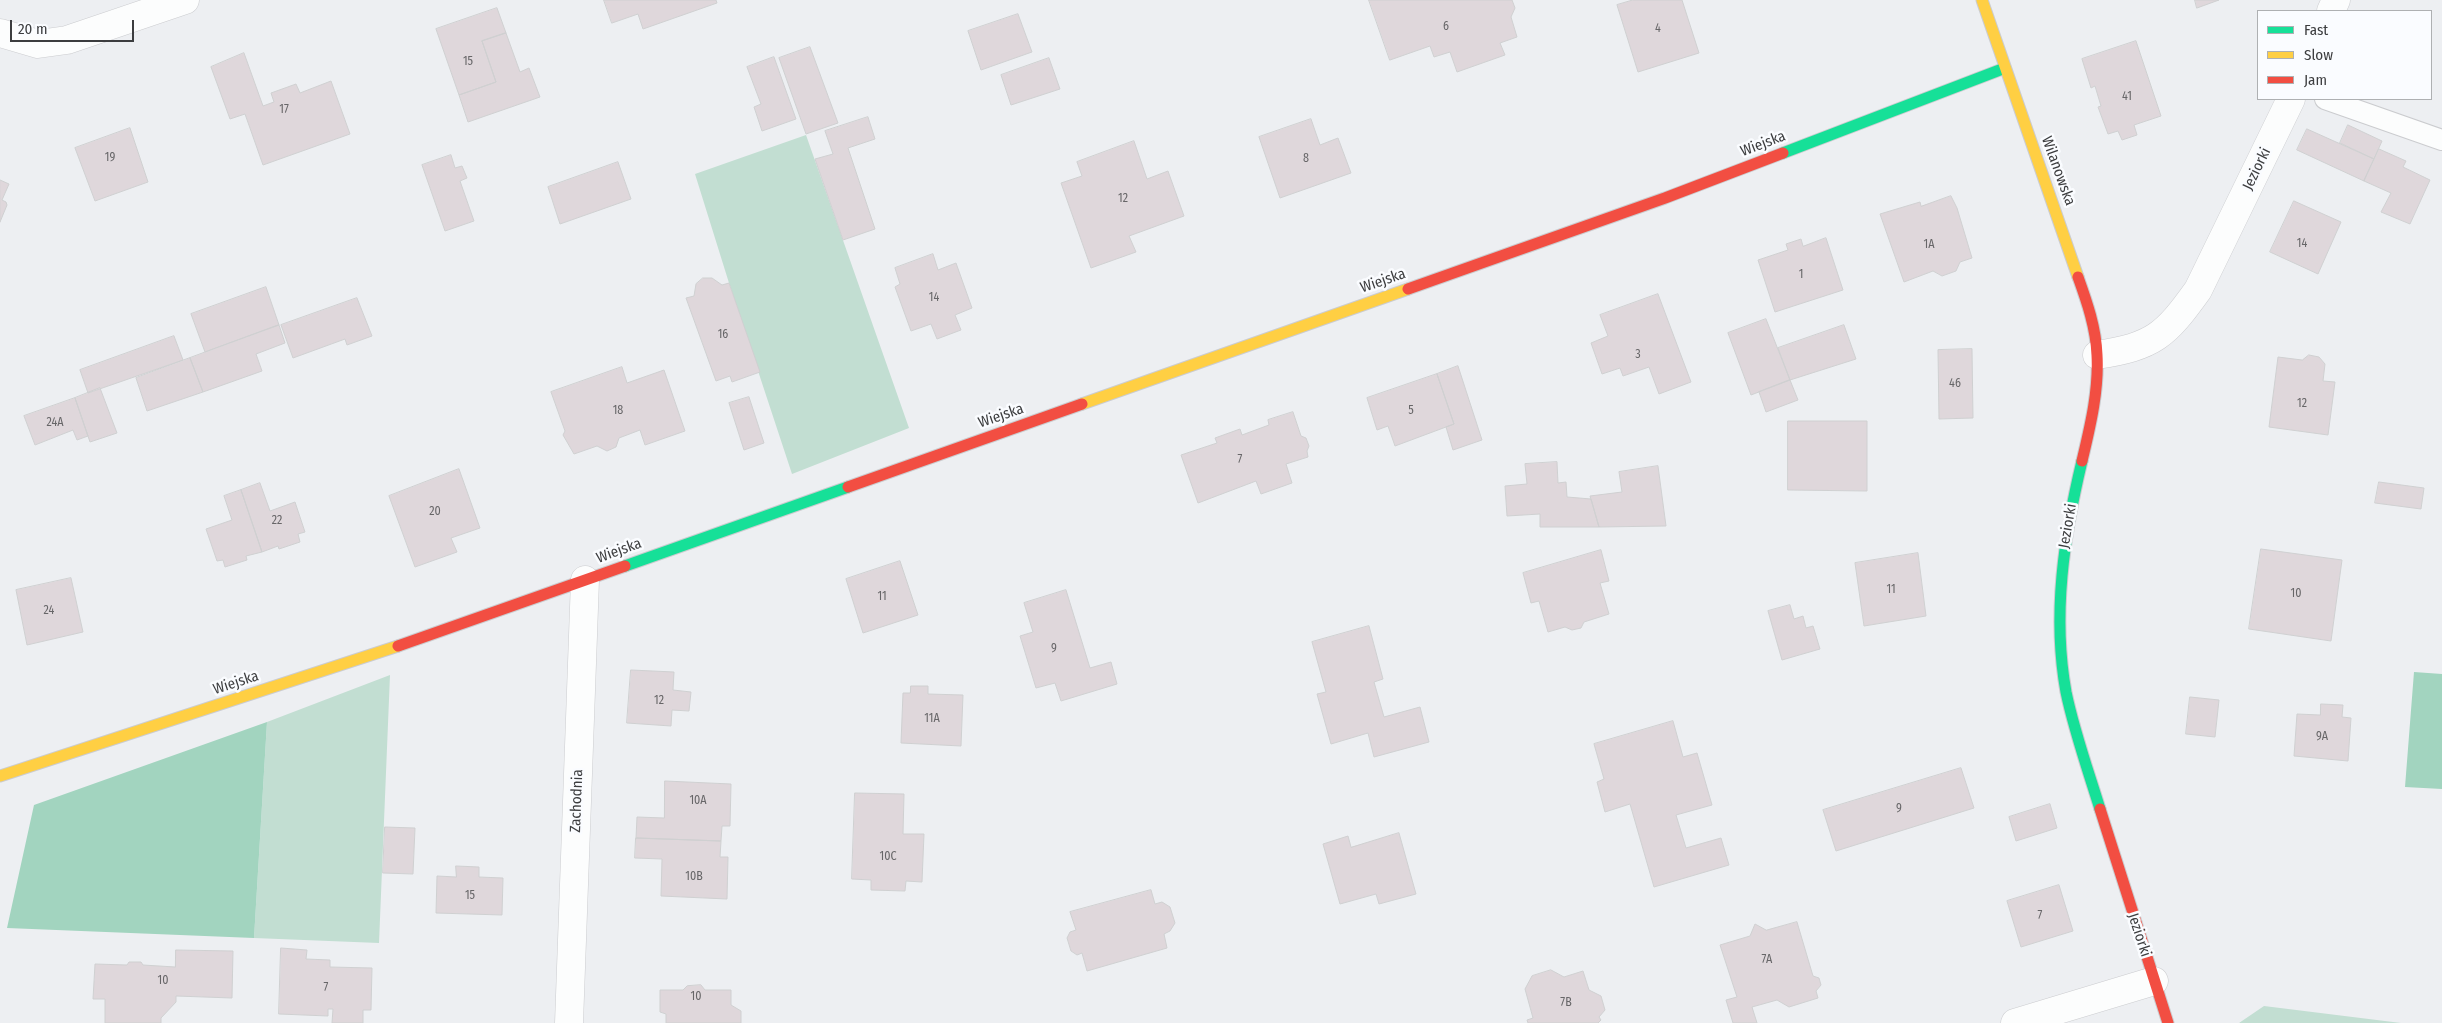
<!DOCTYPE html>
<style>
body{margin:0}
#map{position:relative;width:2442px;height:1023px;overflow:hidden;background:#edeff2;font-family:"Fira Sans Condensed",sans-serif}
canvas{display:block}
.legend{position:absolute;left:2257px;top:10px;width:175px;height:90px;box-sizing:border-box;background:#fafcff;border:1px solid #aeb0b2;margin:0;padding:6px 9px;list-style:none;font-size:15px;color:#3c3d3f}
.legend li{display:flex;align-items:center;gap:10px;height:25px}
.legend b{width:25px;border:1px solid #aeb0b2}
.scale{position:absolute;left:10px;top:20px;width:124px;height:22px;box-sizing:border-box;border:2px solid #3c3d3f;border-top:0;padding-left:6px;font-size:15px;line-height:18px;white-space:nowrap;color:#3c3d3f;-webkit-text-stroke:4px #fafcff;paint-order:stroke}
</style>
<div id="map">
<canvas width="2442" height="1023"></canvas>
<ul class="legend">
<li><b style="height:6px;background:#16e098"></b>Fast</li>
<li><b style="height:6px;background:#ffcf43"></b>Slow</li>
<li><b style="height:6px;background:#f24e42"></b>Jam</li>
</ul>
<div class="scale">20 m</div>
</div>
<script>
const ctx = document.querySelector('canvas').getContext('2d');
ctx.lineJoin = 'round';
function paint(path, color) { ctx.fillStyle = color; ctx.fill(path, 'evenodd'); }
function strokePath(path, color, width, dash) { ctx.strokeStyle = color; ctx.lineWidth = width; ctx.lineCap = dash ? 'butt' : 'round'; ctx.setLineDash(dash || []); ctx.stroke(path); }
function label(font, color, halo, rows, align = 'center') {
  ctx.font = font + ' "Fira Sans Condensed",sans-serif'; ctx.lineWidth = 5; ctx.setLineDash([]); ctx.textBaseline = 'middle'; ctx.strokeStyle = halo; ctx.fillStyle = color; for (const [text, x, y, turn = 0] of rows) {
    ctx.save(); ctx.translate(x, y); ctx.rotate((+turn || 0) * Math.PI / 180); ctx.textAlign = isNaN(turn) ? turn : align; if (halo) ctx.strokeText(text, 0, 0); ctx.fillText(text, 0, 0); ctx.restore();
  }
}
paint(new Path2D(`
 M806,135l103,293 -117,46 -63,-191 -34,-109z
 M390,675l-11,268 -125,-5 13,-216z
 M2264,1006l137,17h-162z`), '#c2ded2');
paint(new Path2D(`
 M2414,672l28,2v115l-37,-2z
 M267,722l-13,216 -247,-10 27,-123z`), '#a2d4bf');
const building = new Path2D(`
 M604,0h112l1,3 -74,26 -5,-15 -26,9z
 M1369,0h143l3,8 -4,9 6,20 -17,6 5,12 -48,17 -7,-20 -16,5 -4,-11 -40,14z
 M1633,0h49l17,53 -61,19 -21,-67z
 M2195,0h24l-22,8z
 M497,8l9,25 -24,8 14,41 -37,13 -23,-66z
 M1018,14l14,38 -51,18 -13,-39z
 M506,33l14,39 9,-4 11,29 -72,25 -9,-27 37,-13 -14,-41z
 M2136,41l25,75 -27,9 3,10 -15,5 -4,-9 -10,3 -10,-27 3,-1 -6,-20 -4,2 -9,-29z
 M810,47l28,76 -32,11 -27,-76z
 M244,53l19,53 11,-4 -3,-9 25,-9 4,9 31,-12 19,53 -87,31 -18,-51 -15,5 -19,-52z
 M774,57l22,62 -34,12 -8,-24 7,-3 -14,-37z
 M1049,58l11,31 -49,16 -10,-30z
 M868,117l7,22 -27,9 27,81 -32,11 -28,-81 18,-5 -8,-23z
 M1311,119l9,26 18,-7 13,35 -71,25 -21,-61z
 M2348,125l34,16 -8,18 -34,-16z
 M130,128l18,54 -53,19 -20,-53z
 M2307,129l67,30 -10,22 -67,-31z
 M1134,141l13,38 21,-8 16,45 -55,20 7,16 -45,16 -30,-85 21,-7 -5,-14z
 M2379,149l27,12 -3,6 27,13 -20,44 -29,-12 10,-19 -27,-12z
 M451,155l4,13 7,-2 5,12 -7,3 14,40 -29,10 -23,-66z
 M618,162l13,37 -71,25 -12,-37z
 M0,180l9,4 -7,16 4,2 1,3 -7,17z
 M1951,196l6,12 15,50 -12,4 -4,9 -14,5 -9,-5 -29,11 -24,-68 40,-12 1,4z
 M2294,201l47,21 -23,52 -48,-22z
 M1826,238l17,52 -68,22 -17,-52 30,-10 -2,-6 15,-5 2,7z
 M933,254l5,16 18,-7 16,45 -17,7 6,15 -24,9 -6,-15 -20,7 -16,-44 5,-3 -5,-16z
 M703,278h9l10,7 7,-2 31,89 -28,10 -2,-6 -14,5 -30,-83 8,-2 2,-12z
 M266,287l13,38 -74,27 -14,-38z
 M1658,294l33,88 -32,12 -10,-27 -26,9 -3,-8 -18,6 -11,-31 17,-7 -8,-21z
 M357,298l15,38 -25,9 -2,-6 -52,19 -12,-33z
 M1766,319l24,61 -39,15 -23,-62z
 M279,325l6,18 -29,11 6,17 -59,21 -13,-34z
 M1844,325l12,34 -66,21 -12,-32z
 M174,336l9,24 -95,33 -8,-23z
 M1972,349l1,69 -34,1 -1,-69z
 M2309,355l10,2 6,7 -2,17 12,1 -7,53 -59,-8 9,-70 24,3z
 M190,358l13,34 -56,19 -11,-33z
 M1458,366l24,74 -29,10 -7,-23 8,-3 -17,-50z
 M622,367l5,16 37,-13 21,61 -40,14 -5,-15 -21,8 -3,9 -9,4 -10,-5 -23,8 -11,-19 2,-4 -14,-39z
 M1437,374l17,50 -59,22 -7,-20 -11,4 -10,-32z
 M1790,380l8,20 -32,12 -7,-20z
 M100,388l17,45 -27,9 -15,-44z
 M749,397l15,46 -20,7 -15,-47z
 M75,398l13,38 -11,4 -4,-10 -38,15 -11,-29z
 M1293,412l8,24 5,2 3,8 -2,5 1,6 -22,7 6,19 -31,11 -5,-13 -58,22 -17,-48 36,-12 -2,-5 25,-9 2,6 27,-10 -1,-5z
 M1788,421h79v70l-79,-1z
 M1557,462l1,21 8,-1 1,15 24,2 8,28h-59v-13l-33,2 -2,-30 22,-2 -2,-20z
 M1658,466l8,60 -67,1 -9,-31 32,-4 -3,-20z
 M459,469l21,59 -29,10 6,14 -42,15 -26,-71z
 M2379,482l45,6 -3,21 -46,-6z
 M260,483l10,28 25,-9 10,30 -7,2 2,8 -21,7 -1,-3 -16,6 -21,-62z
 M241,490l21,62 -16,4 1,4 -22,7 -2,-7 -6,1 -11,-32 26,-9 -8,-24z
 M2261,549l81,11 -11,81 -82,-12z
 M1601,550l8,31 -9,2 9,31 -25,8 -3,6 -9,2 -7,-3 -17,5 -9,-31 -8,2 -8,-30z
 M1918,553l8,63 -62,10 -9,-63z
 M900,561l18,54 -55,18 -17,-54z
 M71,578l12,54 -56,13 -11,-55z
 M1066,590l24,78 21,-6 6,22 -56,17 -6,-18 -19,5 -16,-52 13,-4 -9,-29z
 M1790,605l4,14 9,-3 3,12 7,-2 7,23 -38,11 -14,-49z
 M1369,626l14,53 -9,3 10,35 36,-10 9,35 -55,15 -6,-24 -37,11 -14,-50 9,-2 -14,-50z
 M631,670l43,2 -1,18 18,2 -2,19 -17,-1 -1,16 -44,-3z
 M911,686h17v8l35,1 -2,51 -60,-3 2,-50h7z
 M2190,697l29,3 -4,37 -29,-3z
 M2321,704l22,1 -1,12 9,1 -3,43 -54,-5 3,-42 23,1z
 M1673,721l10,36 14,-4 15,52 -36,10 10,33 35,-10 8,27 -75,22 -24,-83 -25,8 -8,-30 7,-3 -10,-35z
 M1961,768l13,40 -138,43 -13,-41z
 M665,781l66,3 -1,42h-8l-1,15 -85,-3 1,-21 27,1z
 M855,793l49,1 -1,40h21l-2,48 -16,-1 -1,10 -34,-1v-10l-19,-1z
 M2050,804l7,24 -41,13 -7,-24z
 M385,827l30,1 -2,46 -30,-1z
 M1399,833l17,61 -37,10 -3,-10 -36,10 -17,-60 25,-8 3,11z
 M636,838l85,3 -1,16h8l-1,42 -66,-3 1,-37 -27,-1z
 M456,866l23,1v10l24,1 -1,37 -66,-2 1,-37 19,1z
 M2059,885l14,46 -52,16 -14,-46z
 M1151,890l4,14 7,-2 8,5 5,16 -5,8 -6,3 3,14 -80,23 -5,-18 -5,2 -6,-4 -4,-13 3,-6 6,-2 -6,-18z
 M1797,922l16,54 6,2 2,7 -5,6 2,7 -29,9 -12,-7 -25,7 5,16h-24l-7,-23 11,-3 -17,-52 30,-9 5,-12 11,6z
 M281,948l26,2 -1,9 24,1v7l42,1 -1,42h-8v13h-31l1,-14h-5v7l-49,-2z
 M176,950l57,1 -1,47 -56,-2v6l-15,16v5h-56v-24h-12l2,-35 32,1 2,-3h12l2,3 32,2z
 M1551,970l13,7 19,-6 6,19 12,6 4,14 -6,7 2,3 -3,3h-70l-1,-3 6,-2 -8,-29 7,-13z
 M701,985l4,5h26v15l10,6v12h-75v-9l-6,-2v-22h23l4,-4z`);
paint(building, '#dfd7db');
strokePath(building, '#cfd0d1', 1);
const lane = new Path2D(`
 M2325,99l117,41`);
const street = new Path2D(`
 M2331,11l5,-11
 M0,33l38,11 29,-4 118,-40
 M2097,355c57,-9 68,-19 101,-65l93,-191
 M569,1023l16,-443
 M2015,1023l139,-42`);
const fast = new Path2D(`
 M1783,153l222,-85
 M2082,461c-18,75 -30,154 -16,231 8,39 22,78 34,117
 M625,566l223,-79`);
const slow = new Path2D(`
 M1982,0l96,277
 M1082,404l326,-115
 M0,776l398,-130`);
const jam = new Path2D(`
 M2078,277c9,25 18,51 19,78 2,36 -7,72 -15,106
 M1408,289l257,-91 118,-45
 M848,487l234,-83
 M398,646l227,-80
 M2100,809l68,214`);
strokePath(lane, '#cbcccf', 22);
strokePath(street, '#cbcccf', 29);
strokePath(fast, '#cbcccf', 13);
strokePath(slow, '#cbcccf', 13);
strokePath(jam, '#cbcccf', 13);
strokePath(lane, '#fcfdfd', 20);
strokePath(street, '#fcfdfd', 28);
strokePath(fast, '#16e098', 11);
strokePath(slow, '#ffcf43', 11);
strokePath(jam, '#f24e42', 11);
label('12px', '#676668', null, [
 ["6",1446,27],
 ["4",1658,29],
 ["15",468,62],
 ["41",2127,97],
 ["17",284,110],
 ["19",110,158],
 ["8",1306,159],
 ["12",1123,199],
 ["14",2302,244],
 ["1A",1929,245],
 ["1",1801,275],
 ["14",934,298],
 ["16",723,335],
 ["3",1638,355],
 ["46",1955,384],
 ["12",2302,404],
 ["18",618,411],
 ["5",1411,411],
 ["24A",55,423],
 ["7",1240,460],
 ["20",435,512],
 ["22",277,521],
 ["11",1891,590],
 ["10",2296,594],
 ["11",882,597],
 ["24",49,611],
 ["9",1054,649],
 ["12",659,701],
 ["11A",932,719],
 ["9A",2322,737],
 ["10A",698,801],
 ["9",1899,809],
 ["10C",888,857],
 ["10B",694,877],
 ["15",470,896],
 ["7",2040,916],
 ["7A",1767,960],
 ["10",163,981],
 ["7",326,988],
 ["10",696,997],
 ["7B",1566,1003]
]);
label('15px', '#3c3d3f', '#fafcff', [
 ["Wiejska",1763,144,-21],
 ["Jeziorki",2257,169,-64],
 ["Wilanowska",2058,171,70],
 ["Wiejska",1383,281,-19],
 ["Wiejska",1001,416,-19],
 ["Jeziorki",2068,526,-80],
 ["Wiejska",619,551,-20],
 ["Wiejska",236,683,-18],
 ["Zachodnia",577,801,-88],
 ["Jeziorki",2139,935,72]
]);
</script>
